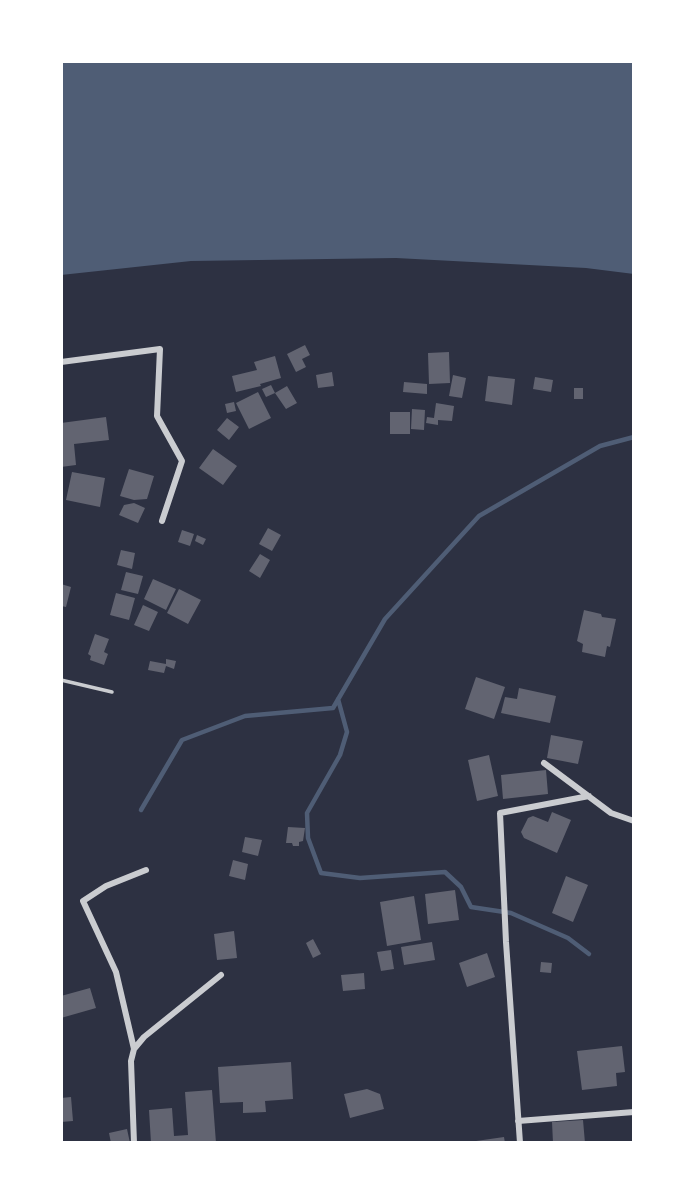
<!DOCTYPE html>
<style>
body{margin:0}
#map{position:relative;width:695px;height:1204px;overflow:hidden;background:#2d3142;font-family:"DM Sans",sans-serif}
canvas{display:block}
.frame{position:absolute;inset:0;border:63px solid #fff;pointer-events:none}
</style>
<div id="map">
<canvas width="695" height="1204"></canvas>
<div class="frame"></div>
</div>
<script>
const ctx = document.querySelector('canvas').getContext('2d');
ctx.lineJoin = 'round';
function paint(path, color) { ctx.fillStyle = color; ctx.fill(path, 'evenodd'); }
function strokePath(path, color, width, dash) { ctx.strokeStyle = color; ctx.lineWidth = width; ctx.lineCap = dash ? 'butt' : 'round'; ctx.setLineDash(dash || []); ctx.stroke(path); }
paint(new Path2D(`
 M61,61h573v213l-48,-6 -190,-10 -205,3 -130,14z`), '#4f5d75');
strokePath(new Path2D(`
 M338,699l9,33 -7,23 -33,58 1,25 13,35 39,5 85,-6 16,15 10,20 40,6 57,25 21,16
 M141,810l41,-70 63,-24 88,-8 52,-89 94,-103 121,-70 34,-9`), '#4f5d75', 4.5);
paint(new Path2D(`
 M305,345l5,10 -8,4 4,8 -10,5 -9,-18z
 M449,352l1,31 -21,1 -1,-31z
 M275,356l6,22 -21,6 1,2 -25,6 -4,-16 25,-6 -3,-8z
 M332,372l2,14 -16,2 -2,-13z
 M453,375l13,3 -4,20 -13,-2z
 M488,376l27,3 -3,26 -27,-4z
 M535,377l18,3 -2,12 -18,-3z
 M404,382l23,2v10l-24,-2z
 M271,385l4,8 -9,4 -4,-8z
 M287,386l10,17 -11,6 -11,-16z
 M574,388h9v11h-9z
 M258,392l13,26 -22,11 -13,-26z
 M234,402l2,9 -9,2 -2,-9z
 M436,403l18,3 -2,15 -14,-1v5l-12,-2 1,-6 7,1z
 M412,409l13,1 -1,20 -13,-1z
 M390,412h20v22h-20z
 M106,417l3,23 -35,4 2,21 -15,2v-44z
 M227,418l12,9 -10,13 -12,-10z
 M213,449l24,17 -14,19 -24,-17z
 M129,469l25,7 -7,23 -13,1 -14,-4z
 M72,472l33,6 -5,29 -34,-7z
 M134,503l11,5 -7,15 -19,-8 5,-10z
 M268,528l13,7 -9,16 -13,-7z
 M182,530l12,4 -4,12 -12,-4z
 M197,535l9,4 -3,6 -8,-4z
 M121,550l14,3 -3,16 -15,-4z
 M260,554l10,6 -10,18 -11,-7z
 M126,572l17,4 -5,18 -17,-4z
 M153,579l23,10 -10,21 -22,-11z
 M61,584l10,3 -5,20 -5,-1z
 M179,589l22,11 -13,24 -21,-11z
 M116,593l19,5 -6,22 -19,-5z
 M143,605l15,7 -9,19 -15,-6z
 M584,610l17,4 1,3 14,2 -6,28 -3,-1 -2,11 -23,-5 1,-8 -6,-3z
 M95,634l14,5 -5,13 4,2 -4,11 -14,-5 1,-4 -3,-2z
 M166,659l10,2 -2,8 -8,-3 -2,7 -16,-3 2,-9 16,3z
 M476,677l29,10 -11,32 -29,-10z
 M519,688l37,8 -6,27 -49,-10 4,-16 12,2z
 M551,735l32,6 -5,23 -31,-6z
 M489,755l9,41 -21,5 -9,-41z
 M546,770l2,24 -45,5 -2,-24z
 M552,812l19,8 -14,33 -33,-15 -3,-6 7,-14 5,-2 15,6z
 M288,827l17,1 -2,13 -4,1v4h-6l-1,-3h-6z
 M245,837l17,3 -4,16 -16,-4z
 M233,860l15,4 -3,16 -16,-4z
 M566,876l22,9 -15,37 -21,-9z
 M455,890l4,30 -31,4 -3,-30z
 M414,896l7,44 -34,6 -7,-44z
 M234,931l3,27 -20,2 -3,-26z
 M313,939l8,15 -8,4 -7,-15z
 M432,942l3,18 -31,5 -3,-18z
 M391,950l3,19 -13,2 -4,-19z
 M487,953l8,24 -28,10 -8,-24z
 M541,962l11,1 -1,10 -11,-1z
 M364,973l1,16 -22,2 -2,-16z
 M90,988l6,20 -35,10v-22z
 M622,1046l3,26 -9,1 1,13 -35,4 -5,-39z
 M291,1062l2,37 -28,2 1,11 -23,1v-11l-23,1 -2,-36z
 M367,1089l13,5 4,15 -34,9 -6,-24z
 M212,1090l4,53h-65l-2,-33 23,-2 2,28 14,-1 -3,-43z
 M71,1097l2,24 -12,1v-24z
 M583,1120l2,23h-32l-1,-21z
 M127,1129l3,14h-19l-2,-10z
 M504,1137l1,6h-29v-2z`), '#626471');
strokePath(new Path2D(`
 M61,680l51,12`), '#caccd0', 3.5);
strokePath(new Path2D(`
 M61,362l99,-13 -3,67 25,45 -20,60
 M544,763l67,50 23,8
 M134,1049l-18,-77 -33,-71 23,-15 40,-16
 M518,1121l116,-9
 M134,1143l-3,-82 3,-12 10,-12 77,-62
 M520,1143l-14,-201 -6,-129 89,-17`), '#caccd0', 6);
</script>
